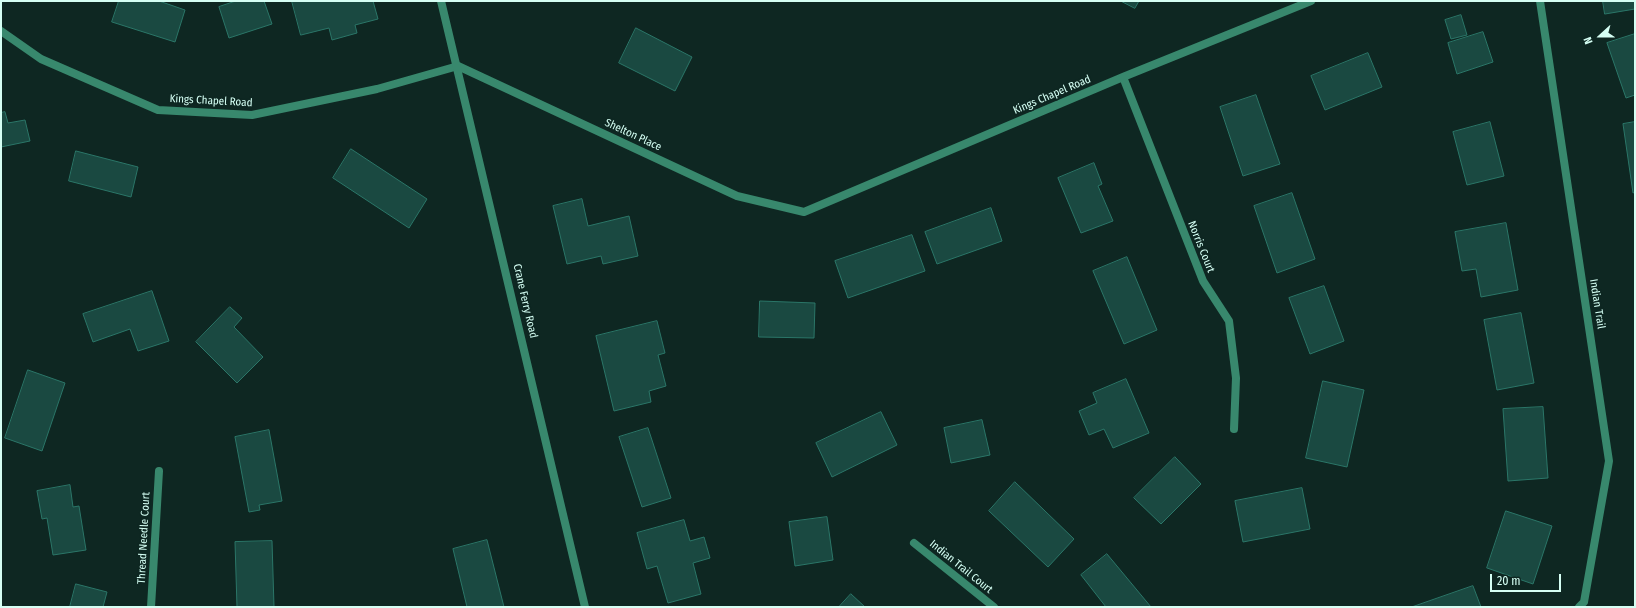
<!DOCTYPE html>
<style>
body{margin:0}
#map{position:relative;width:1636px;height:608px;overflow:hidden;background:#0e2722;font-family:"Fira Sans Condensed",sans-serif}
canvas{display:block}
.frame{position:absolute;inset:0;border:2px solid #d5fff4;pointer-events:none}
.north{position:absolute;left:1580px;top:16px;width:40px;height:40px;-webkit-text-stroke:3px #0e2722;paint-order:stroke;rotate:249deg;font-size:11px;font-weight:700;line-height:16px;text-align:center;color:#d5fff4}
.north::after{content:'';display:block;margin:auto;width:14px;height:18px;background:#d5fff4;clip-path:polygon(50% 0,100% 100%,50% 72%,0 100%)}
.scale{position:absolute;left:1490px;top:574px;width:71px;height:18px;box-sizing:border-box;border:2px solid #d5fff4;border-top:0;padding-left:5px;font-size:12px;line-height:14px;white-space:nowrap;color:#d5fff4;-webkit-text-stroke:3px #0e2722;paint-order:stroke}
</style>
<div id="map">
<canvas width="1636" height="608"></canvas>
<div class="frame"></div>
<div class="north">N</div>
<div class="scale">20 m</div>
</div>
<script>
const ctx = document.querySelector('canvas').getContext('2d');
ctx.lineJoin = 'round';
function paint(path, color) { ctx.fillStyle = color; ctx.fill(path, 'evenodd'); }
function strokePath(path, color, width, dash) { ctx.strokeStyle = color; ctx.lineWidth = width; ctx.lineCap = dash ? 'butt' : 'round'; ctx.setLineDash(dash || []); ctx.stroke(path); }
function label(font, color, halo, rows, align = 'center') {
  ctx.font = font + ' "Fira Sans Condensed",sans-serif'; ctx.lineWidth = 3.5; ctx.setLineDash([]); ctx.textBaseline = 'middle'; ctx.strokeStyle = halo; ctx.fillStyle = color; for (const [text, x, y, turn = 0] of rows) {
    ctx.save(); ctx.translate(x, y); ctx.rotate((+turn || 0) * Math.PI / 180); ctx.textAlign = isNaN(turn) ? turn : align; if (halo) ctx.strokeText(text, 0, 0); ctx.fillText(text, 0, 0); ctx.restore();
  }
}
const building = new Path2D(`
 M119,1h40l26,9 -10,32 -63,-20z
 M236,1h28l8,23 -43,14 -10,-31z
 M292,1h81l5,18 -23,6 2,8 -25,7 -3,-12 -28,7z
 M1121,1h18l-4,7z
 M1603,1h32v8l-30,5z
 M1461,15l6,20 -16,4 -6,-19z
 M636,28l56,29 -17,34 -56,-28z
 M1483,32l10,30 -36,12 -9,-31z
 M1635,34v61l-9,3 -19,-55z
 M1368,53l14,34 -57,23 -14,-34z
 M1256,95l24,69 -37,12 -23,-69z
 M5,112l3,11 17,-3 5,21 -29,6v-34z
 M1490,122l14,54 -37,9 -14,-53z
 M1635,122v70l-2,1 -10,-69z
 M351,149l76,50 -18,29 -76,-50z
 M76,151l62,16 -7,30 -62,-16z
 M1094,163l8,21 -4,2 15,35 -32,12 -23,-55z
 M1292,193l23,66 -38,14 -23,-67z
 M582,199l6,27 41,-10 9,40 -35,8 -2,-8 -34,8 -14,-58z
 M991,208l11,33 -65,23 -12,-32z
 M1506,223l12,67 -37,7 -5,-28 -14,2 -7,-39z
 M912,235l13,36 -77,27 -13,-37z
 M1127,257l30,73 -33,14 -31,-73z
 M1324,286l20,55 -34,13 -21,-56z
 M152,291l17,50 -31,10 -8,-22 -37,13 -10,-28z
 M760,301l55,2 -1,35 -55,-1z
 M230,307l12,11 -8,9 29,30 -26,26 -41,-41z
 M1521,313l13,70 -37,7 -13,-70z
 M657,321l8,32 -7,2 8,31 -17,5 2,11 -37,9 -18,-75z
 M28,370l37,13 -23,68 -37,-13z
 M1126,379l23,54 -36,15 -9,-19 -15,6 -10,-24 18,-8 -4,-10z
 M1323,381l41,9 -17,77 -41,-9z
 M1543,407l5,71 -40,3 -5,-72z
 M881,412l16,33 -65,32 -16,-34z
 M982,420l8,35 -39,8 -7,-35z
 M648,428l23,70 -29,9 -23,-70z
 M269,430l13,71 -23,4 1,5 -11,2 -14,-75z
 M1175,457l26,27 -40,40 -27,-26z
 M1015,482l59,57 -26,28 -59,-56z
 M70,485l3,22 6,-1 7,44 -33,5 -6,-37 -5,1 -5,-28z
 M1302,488l8,41 -67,13 -8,-41z
 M1506,511l46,15 -19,58 -46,-16z
 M827,517l6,43 -38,6 -6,-44z
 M684,520l6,21 14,-4 6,21 -17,5 8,31 -33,9 -11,-37 -10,3 -10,-36z
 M487,540l17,67h-37l-14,-58z
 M272,541l2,66h-37l-2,-65z
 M1107,554l44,53h-45l-25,-32z
 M76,584l31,8 -4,15h-33z
 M1473,586l8,21h-69z
 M851,594l14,13h-26z`);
paint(building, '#1a4941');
strokePath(building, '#2b7668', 1);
strokePath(new Path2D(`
 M1540,1l69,460 -25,141 -5,5
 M1,31l40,28 117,51 94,5 125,-26 81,-23 279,130 67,16 319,-135 188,-76
 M1123,77l80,204 26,40 7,57 -2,51
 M914,543l80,64
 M151,607l8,-136`), '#38886d', 8);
strokePath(new Path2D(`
 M441,1l144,606`), '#38886d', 8);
label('11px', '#d5fff4', '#0e2722', [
 ["Kings Chapel Road",1052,95,-23],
 ["Kings Chapel Road",211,101,3],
 ["Shelton Place",633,135,25],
 ["Norris Court",1201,247,68],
 ["Crane Ferry Road",525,301,77],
 ["Indian Trail",1597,304,81],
 ["Thread Needle Court",144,538,-87],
 ["Indian Trail Court",961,567,39]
]);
</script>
